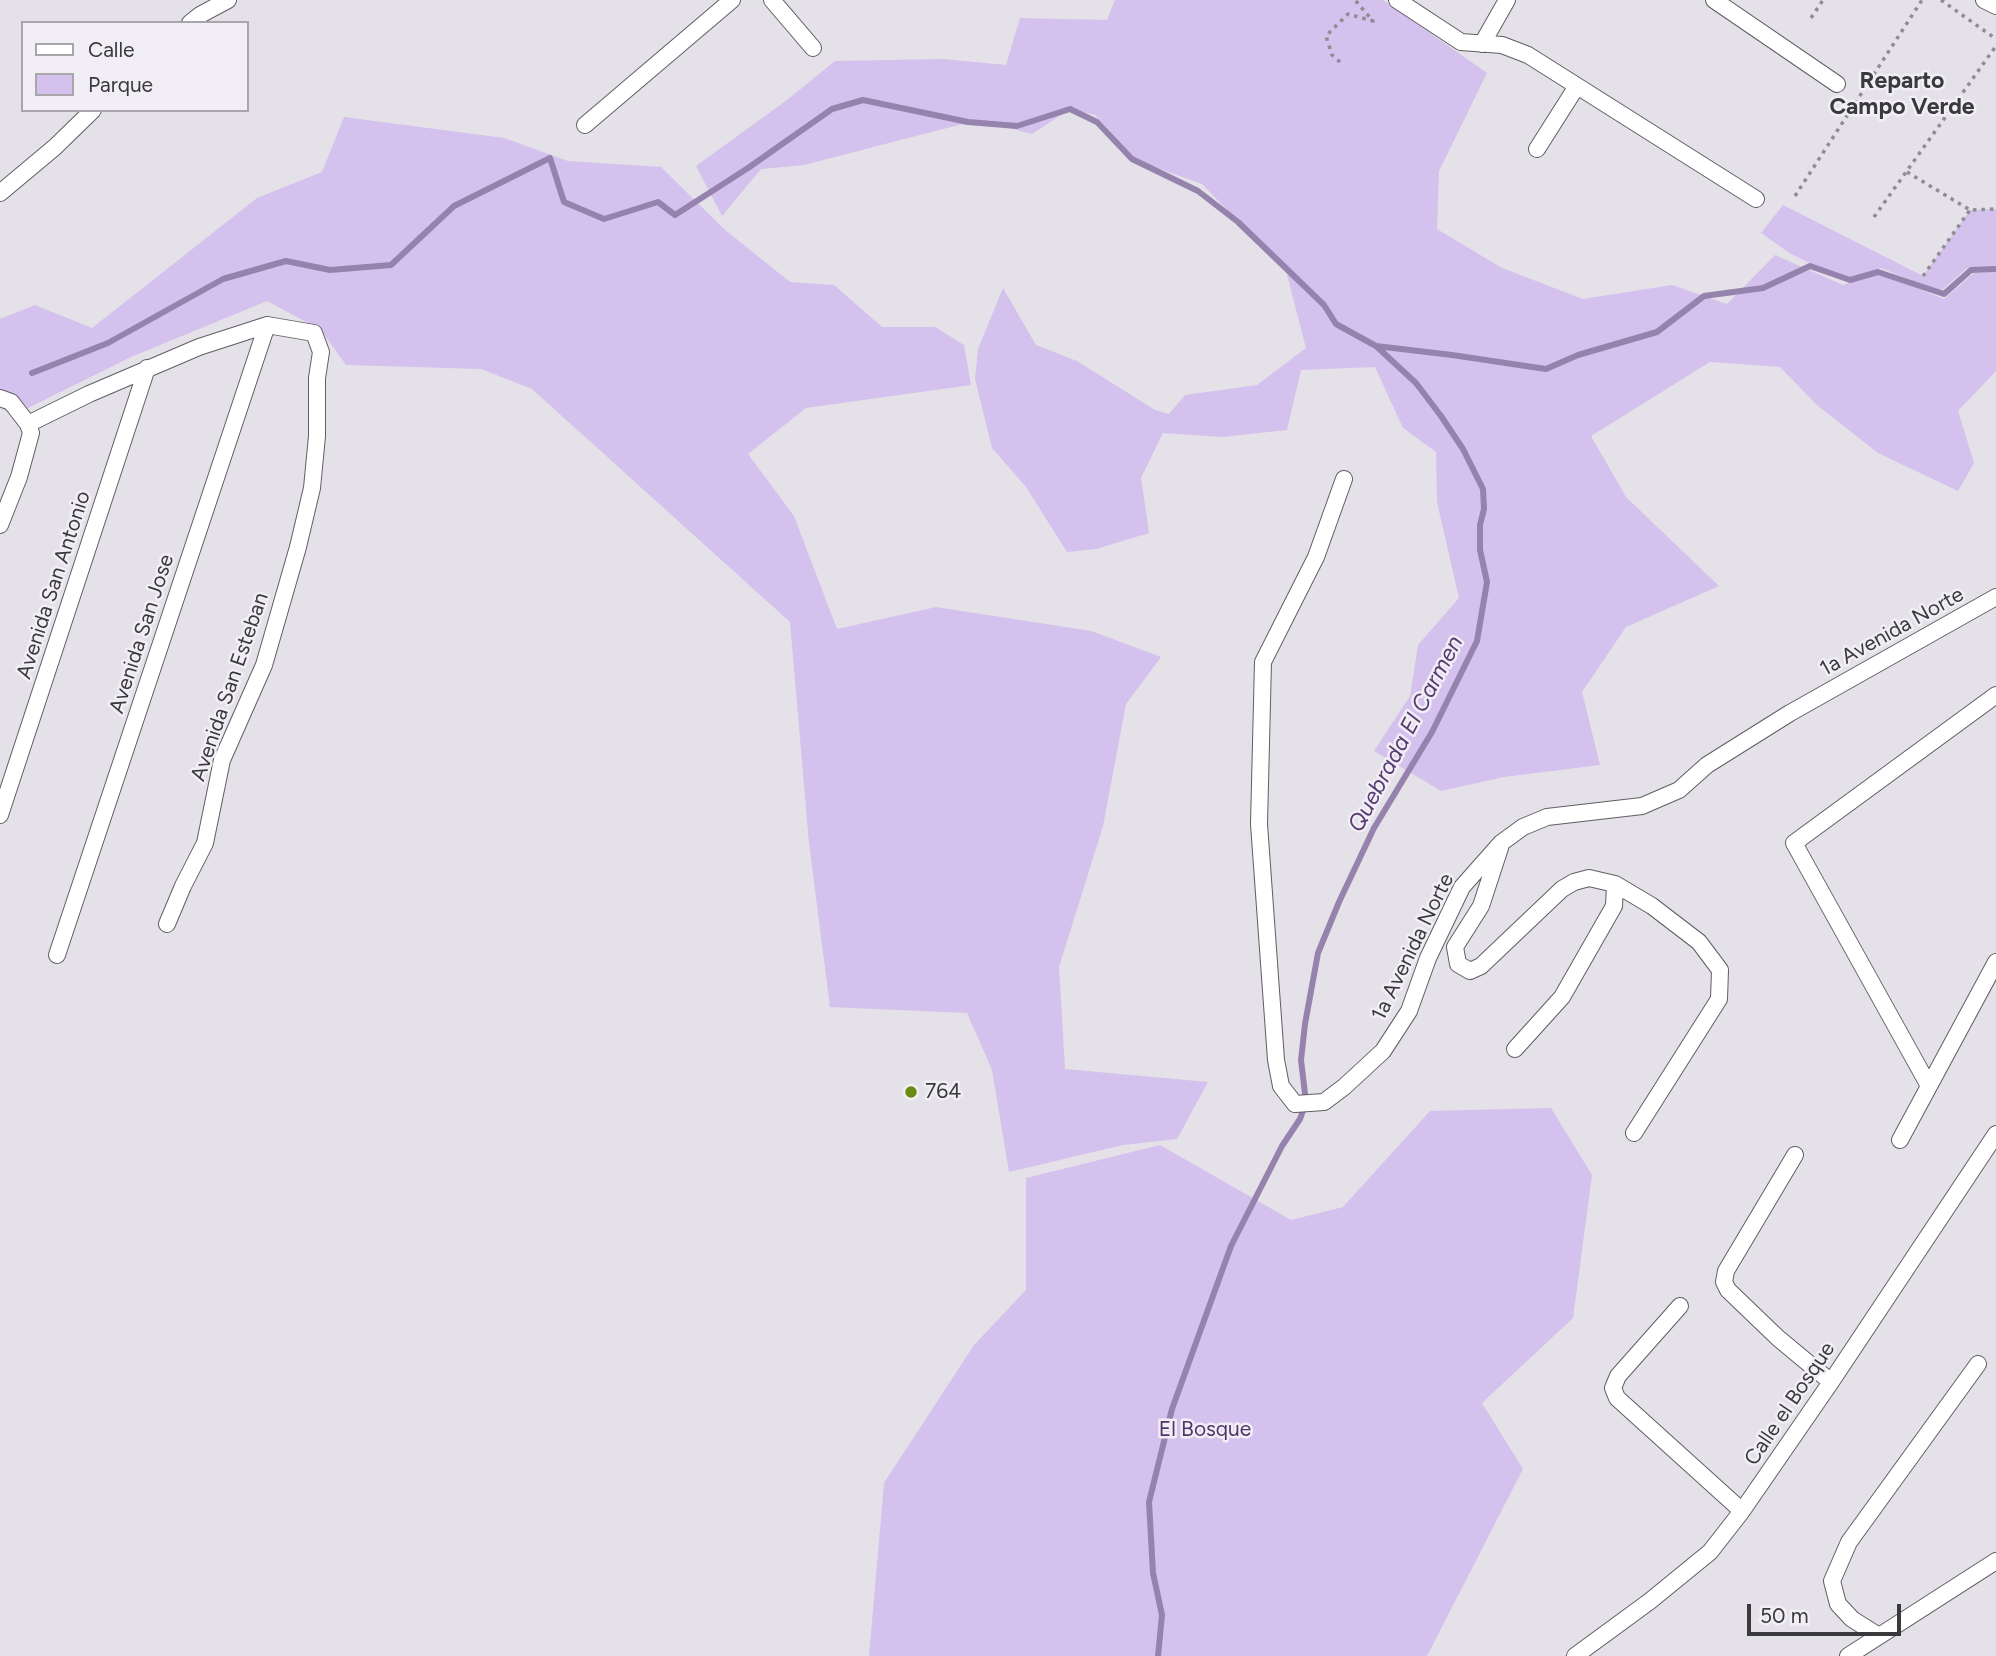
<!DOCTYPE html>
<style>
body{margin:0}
#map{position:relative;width:1996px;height:1656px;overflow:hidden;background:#e4e1e8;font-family:Figtree,sans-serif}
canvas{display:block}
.legend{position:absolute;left:21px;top:21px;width:228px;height:91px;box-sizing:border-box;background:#f1eef5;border:2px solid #a8a6ab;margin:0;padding:9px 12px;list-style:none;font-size:21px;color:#3a393b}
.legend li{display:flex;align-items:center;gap:14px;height:35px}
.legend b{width:35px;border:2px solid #a8a6ab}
.scale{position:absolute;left:1747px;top:1604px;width:154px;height:32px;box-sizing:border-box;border:4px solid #3a393b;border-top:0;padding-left:9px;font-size:21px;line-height:24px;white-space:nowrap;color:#3a393b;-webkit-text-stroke:5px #f1eef5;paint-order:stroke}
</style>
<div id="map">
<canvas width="1996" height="1656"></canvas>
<ul class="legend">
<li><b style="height:9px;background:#fff"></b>Calle</li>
<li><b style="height:19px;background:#d5c1ed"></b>Parque</li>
</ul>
<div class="scale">50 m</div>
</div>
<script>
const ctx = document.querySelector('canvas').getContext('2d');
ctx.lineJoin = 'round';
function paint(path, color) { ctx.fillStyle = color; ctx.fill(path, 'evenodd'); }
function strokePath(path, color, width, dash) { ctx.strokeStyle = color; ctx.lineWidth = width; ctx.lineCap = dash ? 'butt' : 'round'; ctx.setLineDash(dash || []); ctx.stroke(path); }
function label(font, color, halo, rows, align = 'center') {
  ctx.font = font + ' Figtree,sans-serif'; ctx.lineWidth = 5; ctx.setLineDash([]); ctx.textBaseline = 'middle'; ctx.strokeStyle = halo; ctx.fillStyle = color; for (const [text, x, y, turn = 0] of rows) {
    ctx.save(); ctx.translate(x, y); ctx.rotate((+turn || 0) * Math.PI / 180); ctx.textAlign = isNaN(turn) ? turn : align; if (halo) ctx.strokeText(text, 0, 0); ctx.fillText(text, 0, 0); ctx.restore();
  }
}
paint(new Path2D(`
 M1115,0h268l104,73 -48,98 -2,58 65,39 81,31 89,-14 55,19 48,-49 68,30 37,-12 64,26 30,-26 22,-1v99l-38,40 16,52 -16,28 -80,-38 -60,-47 -38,-39 -70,-5 -119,74 35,61 93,89 -93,41 -44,65 18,73 -96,12 -63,14 -67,-40 36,-55 8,-51 41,-47 -22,-96 -1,-50 -33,-24 -28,-61 -74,3 -14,60 -65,7 -59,-4 -22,45 8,55 -53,16 -29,3 -41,-65 -34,-39 -17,-69 3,-30 25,-61 33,57 41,16 78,49 14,4 16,-19 72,-10 49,-37 -20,-77 -84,-87 -64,-23 -43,-46 -25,-6 -38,25 -54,-14 -174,45 -43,4 -39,47 -26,-50 91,-66 48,-39 108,-2 63,6 14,-47 87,2z
 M344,117l160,21 64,23 93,6 63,62 66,53 44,3 48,42h53l29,18 7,40 -165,23 -58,46 46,62 43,113 99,-22 155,24 70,26 -35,47 -23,122 -44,141 6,102 143,13 -31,57 -54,6 -114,27 -17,-102 -25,-57 -137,-6 -21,-164 -19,-221 -258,-233 -51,-20 -135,-4 -25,-35 -54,-29 -136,56 -117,58 -14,-7v-89l35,-14 57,23 165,-130 65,-26z
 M1783,205l140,71 47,-66 26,-1v58l-29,1 -27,24 -59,-24 -37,11 -53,-25 -30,-21z
 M1551,1108l41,67 -19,143 -91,85 41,66 -96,187h-558l15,-173 90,-138 52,-55v-112l134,-33 131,75 52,-13 87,-96z`), '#d5c1ed');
strokePath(new Path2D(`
 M1376,346l76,9 94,14 32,-14 79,-23 47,-36 59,-8 47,-22 40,14 28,-8 66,22 27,-24 25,-1
 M32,373l76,-30 115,-64 63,-18 44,9 61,-5 63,-59 96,-48 14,44 40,17 54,-17 17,13 73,-47 84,-59 31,-9 105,22 49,4 53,-17 27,13 35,37 66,32 40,31 86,83 12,19 40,22 40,37 25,33 22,33 20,40 1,20 -4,16v25l7,32 -10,59 -45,91 -58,96 -35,74 -21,51 -13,71 -4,36 5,42 -6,17 -18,27 -51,100 -59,163 -23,93 4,71 9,42 -4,41`), '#9683ad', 6);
const street = new Path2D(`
 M772,0l41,48
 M1397,0l64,42 41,3 26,10 228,144
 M1714,0l123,84
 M1984,0l12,6
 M190,23l10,-8 28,-15
 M1482,44l25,-44
 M585,125l147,-125
 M1537,149l40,-63
 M0,193l55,-46 38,-37
 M0,398l11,4 17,22 3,9 -12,44 -19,48
 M28,424l61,-30 110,-47 68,-22 47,8 7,19 -4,26v58l-5,52 -14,59 -34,118 -42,95 -17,83 -22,43 -16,38
 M1344,479l-28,78 -53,105 -4,162 17,236 5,26 14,18 29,-2 20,-15 39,-36 26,-40 19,-53 34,-71 39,-44 22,-16 24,-10 95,-11 37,-16 28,-25 83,-52 206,-116
 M0,815l147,-447
 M1500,848l-19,58 -26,41 3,17 12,7 11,-5 81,-77 12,-7 15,-4 26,6 37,22 47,36 21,28 -1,29 -85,134
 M57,955l210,-630
 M1515,1049l47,-52 52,-91 1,-22
 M1929,1086l-135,-243 202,-148
 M1900,1140l96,-178
 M1795,1155l-69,116 -2,11 4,8 50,48 53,44
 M1680,1306l-62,70 -5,12 4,10 125,113
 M1879,1636l-27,-17 -14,-15 -6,-23 17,-39 129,-178
 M1575,1656l75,-55 60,-49 32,-41 89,-129 165,-248
 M1848,1656l148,-95`);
strokePath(street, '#605e64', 18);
strokePath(new Path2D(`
 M1941,0l55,39
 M1811,18l12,-18
 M1340,62l-8,-7 -6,-19 22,-22 25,7 -18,-21
 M1907,172l63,38 26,-1
 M1795,196l127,-196
 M1874,217l122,-171
 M1923,276l47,-66`), '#8f8d92', 3.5, [3.5, 5]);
strokePath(street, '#fff', 16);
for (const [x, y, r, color] of [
 [911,1092,7,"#688b10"]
]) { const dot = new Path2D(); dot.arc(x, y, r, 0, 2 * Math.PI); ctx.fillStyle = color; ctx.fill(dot); strokePath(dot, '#f1eef5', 2.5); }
label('21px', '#3a393b', '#f1eef5', [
 ["Avenida San Antonio",54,585,-72],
 ["1a Avenida Norte",1892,632,-29],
 ["Avenida San Jose",142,634,-72],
 ["Avenida San Esteban",230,687,-71],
 ["1a Avenida Norte",1413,947,-64],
 ["Calle el Bosque",1790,1404,-56]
]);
label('21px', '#3a393b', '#f1eef5', [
 ["764",925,1092]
], 'left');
label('21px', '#50346b', '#f1eef5', [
 ["El Bosque",1205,1430]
]);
label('bold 23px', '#3a393b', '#f1eef5', [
 ["Reparto",1902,81],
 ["Campo Verde",1902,107]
]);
label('italic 23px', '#583c74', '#f1eef5', [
 ["Quebrada El Carmen",1406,734,-62]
]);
</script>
